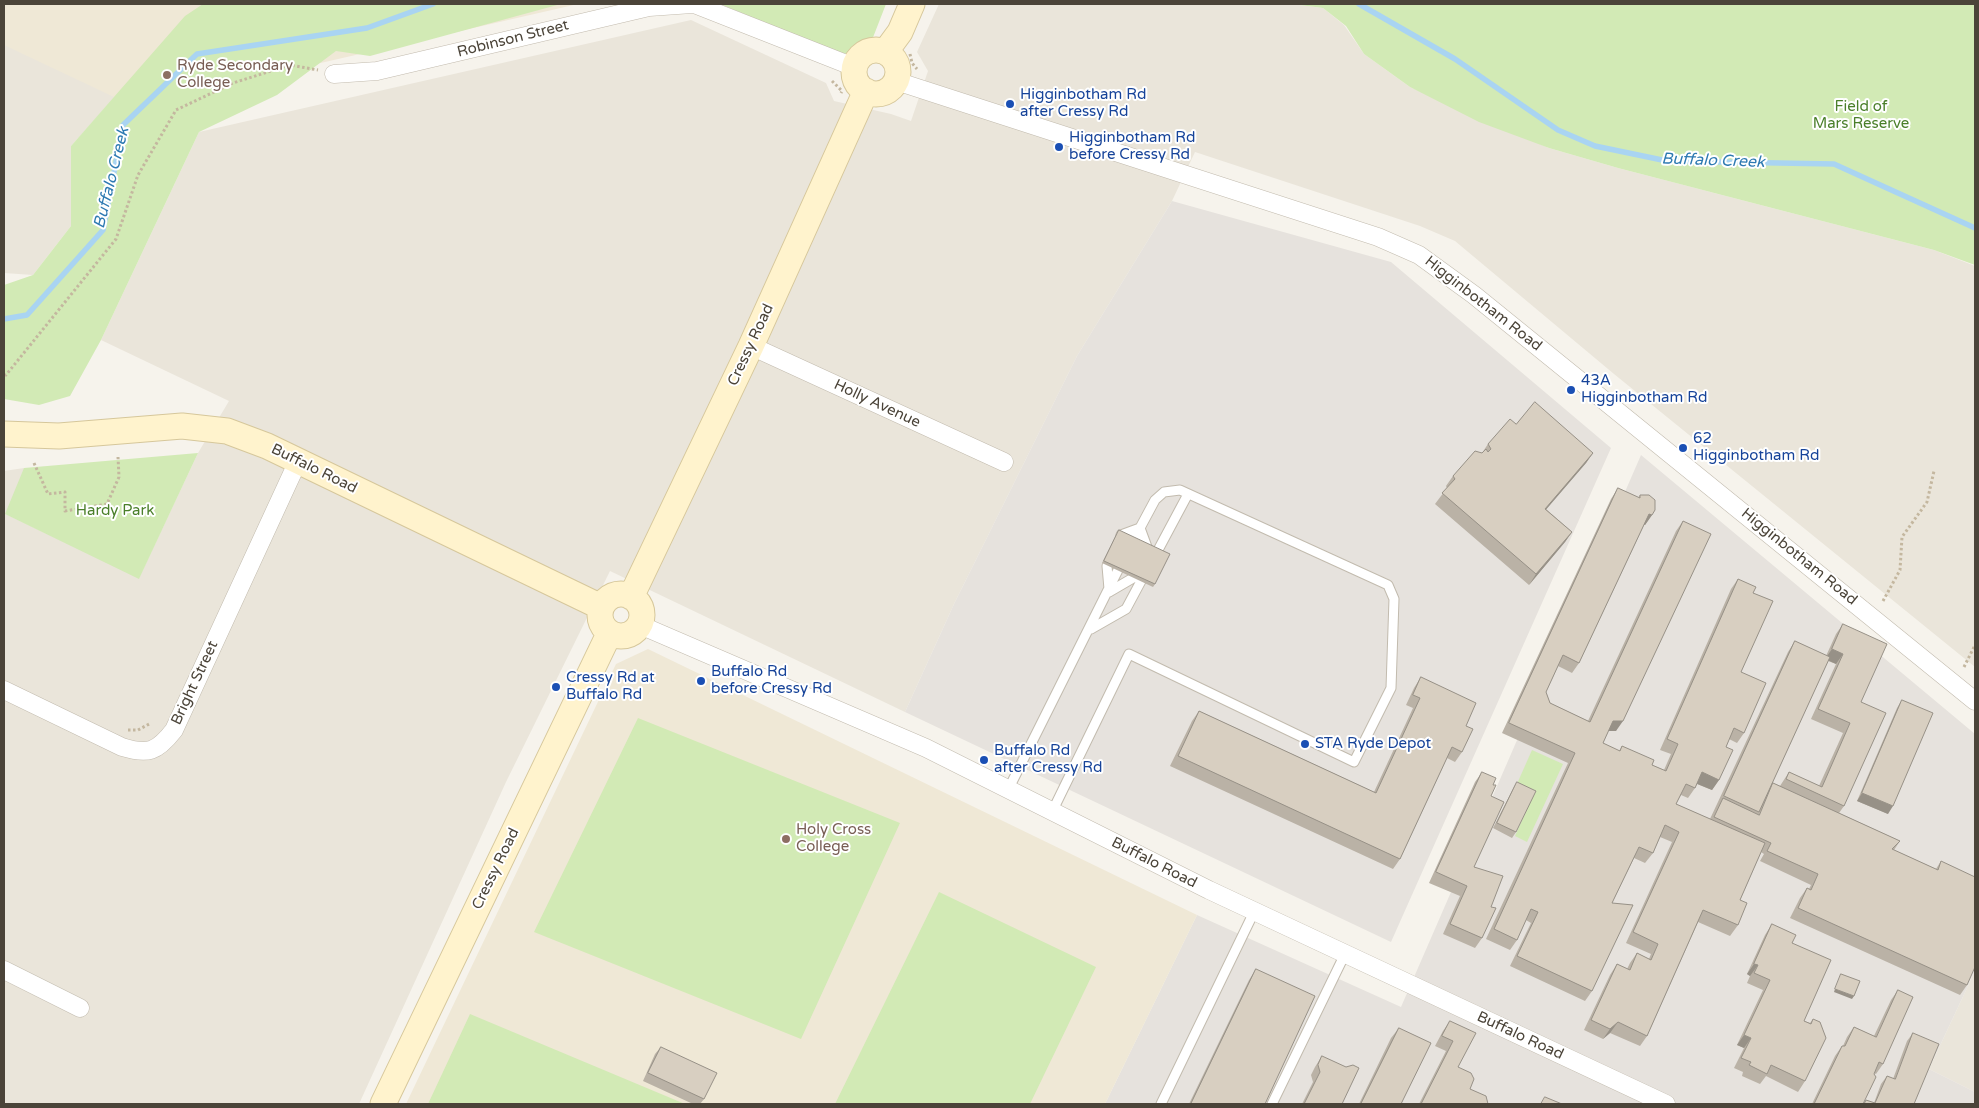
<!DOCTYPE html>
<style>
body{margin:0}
#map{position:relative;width:1979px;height:1108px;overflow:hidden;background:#f6f3ec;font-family:"Varela Round",sans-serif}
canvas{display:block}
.frame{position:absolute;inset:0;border:5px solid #4b4439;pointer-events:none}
</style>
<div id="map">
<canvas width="1979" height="1108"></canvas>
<div class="frame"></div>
</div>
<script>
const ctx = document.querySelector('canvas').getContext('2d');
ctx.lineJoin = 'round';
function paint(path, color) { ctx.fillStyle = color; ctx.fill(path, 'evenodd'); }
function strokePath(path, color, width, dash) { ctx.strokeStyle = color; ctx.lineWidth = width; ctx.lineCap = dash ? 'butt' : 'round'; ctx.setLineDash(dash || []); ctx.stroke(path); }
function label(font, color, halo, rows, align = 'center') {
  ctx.font = font + ' "Varela Round",sans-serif'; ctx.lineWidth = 4; ctx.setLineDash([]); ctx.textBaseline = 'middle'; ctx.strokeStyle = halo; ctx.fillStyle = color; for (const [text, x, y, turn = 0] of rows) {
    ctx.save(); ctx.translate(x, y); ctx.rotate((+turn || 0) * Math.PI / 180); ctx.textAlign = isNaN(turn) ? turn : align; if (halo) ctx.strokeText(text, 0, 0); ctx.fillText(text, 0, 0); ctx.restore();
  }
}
paint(new Path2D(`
 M939,4h353l31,4 21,17 20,29 46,33 139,61 69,20 316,82 41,16v401l-361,-293 -159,-133 -35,-15 -225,-74 -23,49 -95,155 -123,248 -49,108 -295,-141 -104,211 -147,322h-355v-633l20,-3 1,3 -19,43 133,64 59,-125 31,-52 -128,-61 98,-208 492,-112 135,63 8,18 57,13 20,7 17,-50 -11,-19z
 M4,43l113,52 -46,51v80l-38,49 -29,-2z
 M1975,971v121l-46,-23z`), '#eae5da');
paint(new Path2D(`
 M1172,201l219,61 220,186 -220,494 -486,-230 49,-108 123,-248z
 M1641,455l334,279v237l-46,98 46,23v12h-870l92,-189 204,92z`), '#e6e2dd');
paint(new Path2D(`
 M4,4h574l-445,102 -129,-61z
 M648,649l549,266 -92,189h-699l210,-440z`), '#efe8d6');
paint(new Path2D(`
 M203,4h358l-191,52 -34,-5 -59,44 -78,37 -98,208 -31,56 -31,9 -35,-6v-114l29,-10 38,-49v-80l114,-130z
 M720,4h166l-14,36 -29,15z
 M1292,4h683v261l-41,-15 -316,-82 -69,-20 -70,-26 -69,-35 -46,-33 -18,-28 -23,-18z
 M198,453l-59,126 -134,-65 19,-46z
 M638,718l262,105 -99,216 -267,-107z
 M1532,750l31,14 -36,78 -12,-6 18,-40 -17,-10z
 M939,892l157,75 -66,137h-195z
 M470,1014l215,90h-257z`), '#d2eab5');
strokePath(new Path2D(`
 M1359,4l96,55 103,71 37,16 72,15 167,3 141,64
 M4,319l23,-4 76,-85 20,-105 74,-71 170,-26 66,-24`), '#a9d4f2', 5.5);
const lane = new Path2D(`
 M1140,528l7,19
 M1121,535l19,-7
 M1157,552l31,-58
 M1107,566l2,23
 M1109,592l24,-14
 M1091,629l35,-20 15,-28
 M1008,790l110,-220
 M1052,812l77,-158 225,108 37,-74 3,-89 -6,-14 -208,-95 -16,2 -9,8 -22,41
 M1161,1104l93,-192
 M1272,1104l73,-150`);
const street = new Path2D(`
 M694,4l160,63
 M334,74l43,-3 272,-64 43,-3
 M896,81l482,156 41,18 55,40 501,406
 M751,346l253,116
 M640,625l286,123 283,142 457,214
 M4,690l118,57c26,8 35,5 52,-17l124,-269
 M4,970l76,38`);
const secondary = new Path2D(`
 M854 72a22 22 0 1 1 44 0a22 22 0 1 1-44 0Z
 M886,51l14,-19 12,-28
 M4,434l55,2 123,-10 45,5 40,15 334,161
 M600 615a21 21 0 1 1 42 0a21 21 0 1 1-42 0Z
 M631,597l120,-251 115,-255
 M383,1104l226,-470`);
strokePath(lane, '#c2bbae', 11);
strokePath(street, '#c2bbae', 19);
strokePath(secondary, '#d6c79b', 27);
strokePath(new Path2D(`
 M910,54l2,9 5,6
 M832,81l10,10 -1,2
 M4,375h2l110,-136 22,-64 38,-65 57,-27 57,-18 28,5
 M34,463l14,31 17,-2v19l42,-7 12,-27 -1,-20
 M1883,601l17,-31 2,-33 25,-35 7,-31
 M1964,667l11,-22
 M128,730h10l13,-7`), '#c4b79f', 3, [2.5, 2.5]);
strokePath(lane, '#fff', 9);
strokePath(street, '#fff', 18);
strokePath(secondary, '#fff3cd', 25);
paint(new Path2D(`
 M1516,424l77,29 -7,10 -40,46 26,23 -7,10 -36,43 -94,-81 12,-16 -1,-2 7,-10 29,-23 6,-9z
 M1618,488l20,10 2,-3 12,20 -7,10h-1l-65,138 -7,10 -14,-7 -12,26 4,11 38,18 88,-190 7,-10 -67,210h-8l-5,12 16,8 3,-5 30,19 12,5 7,-16 -11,-4 71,-161 7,-10 15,14 -12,79 3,61 -7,10 -8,-4 -3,8 -7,33 -7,10 -15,-6 -2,4 -7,10 -7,-3 -5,9 34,15 78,-167 7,-11 31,15 10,-22 7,-10 18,78 -17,104 -5,7 61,28 -6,9 42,19 5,-8 26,124 -7,10 -170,-77 10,-20 7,-10 2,1 2,-4 -51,-24 4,-7 -3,-2 -21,48 -2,25 -8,11 -32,-14 -51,114 -7,10 -30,-13 -7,6 -19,-9 26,-55 7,-11 10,5 3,-6 7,-10 12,6 2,-5 -25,-11 46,-101 -12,-5 -7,16 -8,10 -11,-5 -22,45 -20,88 -7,10 -75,-35 21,-43 -5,-3 -9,20 -7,10 -24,-11 82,-176 -66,-30 109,-234zM1828,661l8,3 -25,55 32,14 -24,53 -30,-14 -9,14 -7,-3 -4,7z
 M1119,530l36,54 -2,3 -51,-24z
 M1421,677l45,49 -4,26 -7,10 -8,-4 -47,101 -7,10 -223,-103 22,-45 7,-10 175,81 39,-84 -7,-3 8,-17z
 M1902,700l-14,114 -31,-13 40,-93z
 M1482,772l11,13 -2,11 -17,71 17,40 -9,31 -7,10 -32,-14 17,-38 -31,-13 46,-101z
 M1517,782l-1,50 -4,6 -19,-10 21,-41z
 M1772,924l20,19 12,78 6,2 3,-4 -8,62 -7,11 -32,-16 -6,8 -18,-8 1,-4 -9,-4 10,-20 -7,-3 26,-55 -16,-7 3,-7 -3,-2 18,-39z
 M1256,969l9,135h-76l60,-124z
 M1898,990l-15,74 -7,10 -2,-1 -11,31h-51l23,-48 7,-10h1l4,-9 7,-10 20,9 17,-36z
 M1450,1021l8,46 12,22 18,15h-69l27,-53 -11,-5 8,-15z
 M1399,1028l2,76h-42l32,-66z
 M1913,1033l1,71h-51l3,-4 8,3 7,-19 6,-8 6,3 14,-38z
 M661,1047l43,52 -4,5h-7l-50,-23 12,-27z
 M1322,1056l20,48h-40l11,-22 -2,-7 4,-8z`), '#bab2a6');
paint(new Path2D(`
 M1593,453l-7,10 -48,56 7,-10z
 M1649,514l3,1 -7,10 -3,-1z
 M1572,532l-7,10 -36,43 7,-11z
 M1832,649l11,5 -7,10 -11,-5z
 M1613,721h10l-7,10h-10z
 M1702,772l17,8 -7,10 -17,-7z
 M1862,793l31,13 -5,8 -31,-13z
 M1754,964l4,1 -8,11 -3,-2z
 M1835,989l19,7 -2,3 -18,-7z
 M1618,1022l-8,11 -7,6 7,-10z
 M1744,1035l7,3 -7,10 -7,-3z`), '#979187');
const building = new Path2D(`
 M1535,402l58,51 -48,56 27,23 -36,42 -94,-81 13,-14 -2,-3 22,-25 7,2 4,-4 2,3 3,-3 -3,-5 22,-25 6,5z
 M1618,488l22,10v-3h9l6,5v10l-3,5 -3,-1 -70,149 -16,-8 -17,37 4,11 40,19 93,-201 28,13 -88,187h-10l-10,22 17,8 2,-5 32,14 -2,5 14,6 12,-27 -11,-5 71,-160 18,8 -3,6 20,8 -32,71 25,11 -22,50 -10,-5 -8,19 7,3 -14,30 -17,-8 -7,16 -9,-4 -10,20 89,39 -25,57 7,3 -9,22 -35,-15 -56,126 -29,-14 -8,7 -19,-9 26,-56 13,6 7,-17 14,7 7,-16 -25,-12 46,-100 -14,-7 -12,28 -14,-6 -27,56 21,2 -41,86 -75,-35 21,-44 -7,-3 -14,31 -23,-11 81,-176 -66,-30z
 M1119,530l51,24 -15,30 -51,-23z
 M1843,624l44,20 -26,58 25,11 -42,93 -58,-27 3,-7 33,15 28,-64 -32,-14 25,-55 -11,-5z
 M1795,641l35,16 -71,155 -35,-16z
 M1421,677l55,26 -10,23 7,3 -11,23 -10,-5 -52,112 -222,-103 21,-45 177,82 44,-95 -7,-3z
 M1902,700l31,13 -40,93 -31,-13z
 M1482,772l14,6 -3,7h3l-5,11 13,6 -30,65 29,9 -12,31 5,1 -14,30 -32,-14 17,-38 -31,-14z
 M1517,782l19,9 -20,41 -19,-9z
 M1773,783l127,58 -8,8 46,21 3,-9 34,16v90l-8,18 -169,-77 9,-20 4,2 7,-16 -51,-23 4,-8 -57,-26 9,-19 36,17z
 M1772,924l24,11 -4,8 39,17 -27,61 7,3 2,-5 7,3 6,16 -21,43 -34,-16 -4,9 -18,-9 2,-3 -10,-4 10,-20 -7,-3 26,-55 -16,-7 4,-8 -4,-1z
 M1256,969l59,27 -50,108h-74z
 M1841,974l19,7 -6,15 -19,-7z
 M1898,990l15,7 -30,67 -4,-2 -5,12 2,3 -13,27h-49l28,-58h3l9,-19 22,10z
 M1450,1021l26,12 -18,34 13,6 3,6 -4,10 16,7 2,8h-67l32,-63 -11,-5z
 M1399,1028l32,15 -30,61h-40z
 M1913,1033l26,11 -25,60h-50l2,-4 9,3 12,-27 8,3z
 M661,1047l56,26 -13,26 -56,-26z
 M1322,1056l24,11 7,-2 6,3 -17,36h-38l16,-32 -2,-7z
 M1545,1097l17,7h-21z`);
paint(building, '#d8cfc1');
strokePath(building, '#979187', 1);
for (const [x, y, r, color] of [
 [167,75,5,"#8d6e63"],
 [1010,104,5,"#1a4fb4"],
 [1059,147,5,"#1a4fb4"],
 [1571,390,5,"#1a4fb4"],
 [1683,448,5,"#1a4fb4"],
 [701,681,5,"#1a4fb4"],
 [556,687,5,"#1a4fb4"],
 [1305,744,5,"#1a4fb4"],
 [984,760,5,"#1a4fb4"],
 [786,839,5,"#8d6e63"]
]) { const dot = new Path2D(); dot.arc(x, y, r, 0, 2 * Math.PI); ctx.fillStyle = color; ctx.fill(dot); strokePath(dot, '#fff', 2); }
label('15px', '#4b4439', '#fff', [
 ["Robinson Street",513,39,-14],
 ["Higginbotham Road",1483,304,38],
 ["Cressy Road",751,345,-65],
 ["Holly Avenue",877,404,25],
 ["Buffalo Road",314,469,26],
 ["Higginbotham Road",1799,557,39],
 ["Bright Street",195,683,-65],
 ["Buffalo Road",1154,863,27],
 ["Cressy Road",496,869,-64],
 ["Buffalo Road",1520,1036,25]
]);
label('15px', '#785e54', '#fff', [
 ["Ryde Secondary",177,66],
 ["College",177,83],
 ["Holy Cross",796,830],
 ["College",796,847]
], 'left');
label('15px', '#164399', '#fff', [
 ["Higginbotham Rd",1020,95],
 ["after Cressy Rd",1020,112],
 ["Higginbotham Rd",1069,138],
 ["before Cressy Rd",1069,155],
 ["43A",1581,381],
 ["Higginbotham Rd",1581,398],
 ["62",1693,439],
 ["Higginbotham Rd",1693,456],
 ["Buffalo Rd",711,672],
 ["before Cressy Rd",711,689],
 ["Cressy Rd at",566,678],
 ["Buffalo Rd",566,695],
 ["STA Ryde Depot",1315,744],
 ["Buffalo Rd",994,751],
 ["after Cressy Rd",994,768]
], 'left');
label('15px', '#4a7f2a', '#fff', [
 ["Field of",1861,107],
 ["Mars Reserve",1861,124],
 ["Hardy Park",115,511]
]);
label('italic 16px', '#2e7ab2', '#fff', [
 ["Buffalo Creek",1713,161,2],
 ["Buffalo Creek",112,178,-76]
]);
</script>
